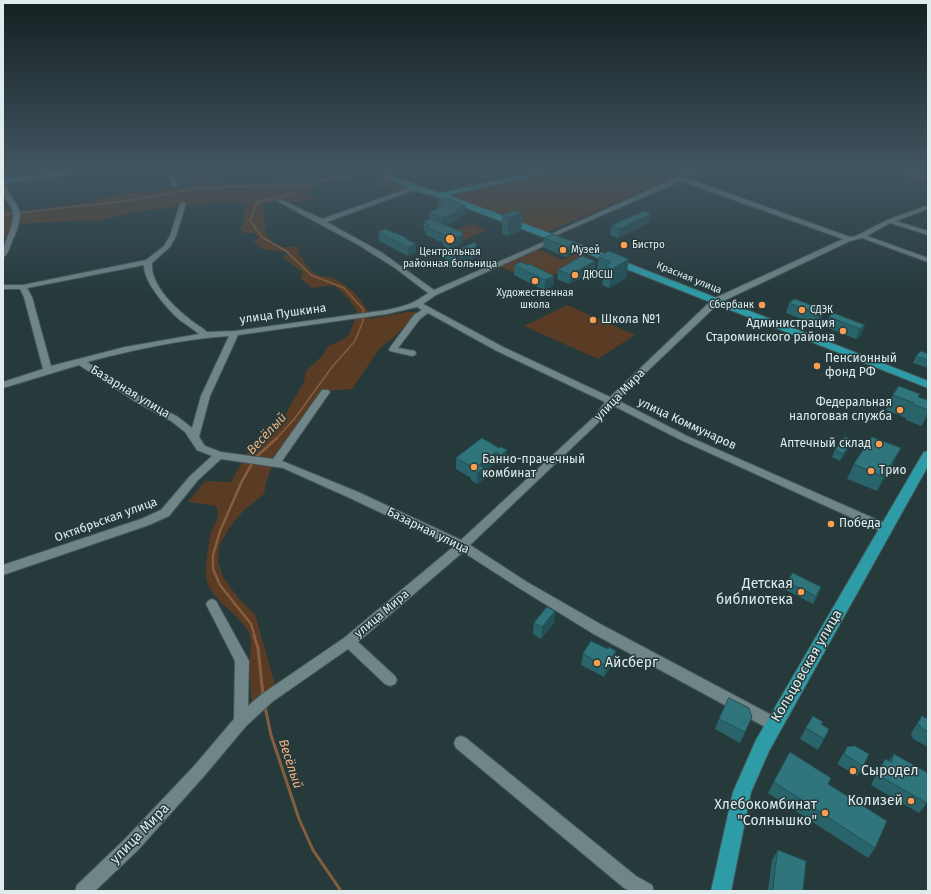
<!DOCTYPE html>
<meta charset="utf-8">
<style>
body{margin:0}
#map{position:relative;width:931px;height:894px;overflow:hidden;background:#263a3c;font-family:"Fira Sans",sans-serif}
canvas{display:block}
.frame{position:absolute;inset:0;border:4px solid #dfebec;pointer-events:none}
</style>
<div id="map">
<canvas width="931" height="894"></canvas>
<div class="frame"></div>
</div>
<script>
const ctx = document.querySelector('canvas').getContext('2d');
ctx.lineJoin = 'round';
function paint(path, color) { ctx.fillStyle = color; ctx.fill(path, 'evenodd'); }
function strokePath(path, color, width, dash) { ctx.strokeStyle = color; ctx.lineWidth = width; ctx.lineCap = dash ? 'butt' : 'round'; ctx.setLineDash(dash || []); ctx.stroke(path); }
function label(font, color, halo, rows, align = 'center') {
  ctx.font = font + ' "Fira Sans",sans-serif'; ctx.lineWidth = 3; ctx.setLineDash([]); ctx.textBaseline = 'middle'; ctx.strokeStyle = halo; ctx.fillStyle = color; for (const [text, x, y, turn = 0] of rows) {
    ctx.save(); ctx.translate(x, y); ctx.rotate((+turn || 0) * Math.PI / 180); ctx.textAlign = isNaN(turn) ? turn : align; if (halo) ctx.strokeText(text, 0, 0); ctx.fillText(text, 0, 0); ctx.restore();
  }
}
paint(new Path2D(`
 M371,170h10l-63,14 -3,1 2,2 -16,7 10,2v4l-22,2 -6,-2 -20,4 1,4 -2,3 3,4 -2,6 3,6 -2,3c5,9 11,18 22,17 6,0 7,-1 13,2l-2,2c5,7 12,20 20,24 4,1 9,1 13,2 17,7 36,23 40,42l37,-7h12l-26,26 -13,10 -28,41 -28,2c-23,31 -54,63 -60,103l-20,16 -15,18 -10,18 -1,15 5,16 16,22 16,15 22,78 -25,17c-1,-15 -2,-30 -2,-45 0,-11 3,-24 -2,-33 -12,-21 -38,-30 -42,-54 -1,-9 3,-37 5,-45 4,-10 10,-15 5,-26l-28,-4 17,-21 26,1 15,-28 19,-11 17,-19 9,-20 13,-22 2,-11 16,-15 6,-10 12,-5 9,-6 8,-20v-4l-8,-12 -15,-14 -22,3 -12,-10 3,-6 -20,-14 5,-4 -3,-2 -23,-3 -9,-8 6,-3 -5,-5h-9l-5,-5 5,-5c-4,-7 0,-13 3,-19l-23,-3 -93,11 -35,9 -9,-1 -73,4 -5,13h-7v-27l9,-2 5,4 70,-9 31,-9 66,-6 1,-1 -1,-6 26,-3 3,5 43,1 46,-2 6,2z
 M565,170h128l-15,5 -130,57 -89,-34 -1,-3 7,-3z
 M383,177l25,10c-10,10 -21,4 -32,-2v-3z
 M472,224l14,6 -21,10 -15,-8z
 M537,249l26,11 14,-7 11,4 -44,23 -21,-11 -9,4 -14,-7z
 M567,305l68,30 -37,24 -74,-33z`), '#5a3c24');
paint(new Path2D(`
 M876,170h52v12l-31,-9h-16z`), '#865e3f');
strokePath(new Path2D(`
 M18,213l114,-13 68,-12 105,-4
 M3,215l11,-2
 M276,439l19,-21 37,-51 23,-26 8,-20v-12l-19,-21 -33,-13 -25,-24 -24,-14 -12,-17 7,-18 25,-5 14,-5 1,-4 9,-4 68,-14`), '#865e3f', 1.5);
strokePath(new Path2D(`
 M255,458l22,-20
 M253,462l-11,19 -22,50 -7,24v14l7,16 31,39 4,13`), '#865e3f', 2.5);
strokePath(new Path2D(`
 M254,636l4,12 5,47
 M265,707l6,28 28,84 14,31 28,41`), '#865e3f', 3);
const minor = new Path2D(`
 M165,170h6l7,15 -1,1h-4z
 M695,170h8l-17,8 164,59 6,-1 31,-16 41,-15v4l-32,12 32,10v4l-38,-12 -23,13 61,22v4l-66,-24 -12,3 -131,62 -102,97 70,36 202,89 2,3 -2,3h-8l-200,-91 -69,-35 -11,15 -131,125 57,37 75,43 177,94 2,5 -2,5 -5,1 -5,-1 -177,-96 -73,-45 -56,-36 -105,90 37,34 2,4 -2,4 -5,2 -5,-2 -37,-35 -76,53 -26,24 -41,49 -67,75 -43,41h-20l2,-6 49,-47 69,-73 39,-46 1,-58 -29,-57 2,-3 4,-2 4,2 33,60 -1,45 14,-12 82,-56 109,-91 -103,-49 -67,-30 -62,-9 -23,21 -29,36 -20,9 -146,50v-10l138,-46 20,-9 29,-34 22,-20 -15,-6 -12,-18 -14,-11 -35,-19 -57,-37 -76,23v-6l40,-13 -19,-72 -4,-8h-17v-4h20l123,-25 18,-14 6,-10 10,-32 3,-2 3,2 -10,32 -6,11 -18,16c-2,20 20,42 35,54 6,6 14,9 20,15l28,-1 152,-21c18,-4 26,-6 41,-17l-33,-25 -38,-24 -80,-43 5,-1 40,19 93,-33 2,1v2l-90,33 54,30 53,38 119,-52h4v2l-121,55 -13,9 80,43 107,50 103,-98 130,-60 -162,-58 -129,56 -5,-1 130,-59zM144,265c-1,17 25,46 37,56 6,4 12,8 18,13l-74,13 -74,19 -19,-69 -5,-9zM417,307l5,3 -8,5 -25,34 1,2 22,5 3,-1 1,-2 -1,-2 -17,-3 22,-29 8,-6 69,38 108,51 -10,14 -134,124 -103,-48 -76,-31 48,-69 -2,-2h-6l-49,69 -52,-7 -16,-6 -6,-9 11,-41 28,-61 149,-21zM229,336l-28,60 -9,32 -14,-11 -36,-19 -55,-36c47,-12 94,-23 142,-26z
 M3,180l3,2c1,10 6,15 11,23 7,12 -1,27 -6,39 -2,5 -3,11 -8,13 0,-16 10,-27 10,-42 0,-8 -6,-13 -9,-19 -2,-5 -1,-11 -1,-16z
 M461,736l5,2 170,138 16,9 2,6h-24l-6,-3 -168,-140 -2,-5 2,-5z`);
const major = new Path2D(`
 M74,170h19l-3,2 -87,11v-4z
 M371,170h9l38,16 22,7 106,-23h12l-3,2 -107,23 149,56 331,130v7l-337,-133 -154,-58 -25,-7z
 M928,451v15l-159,285 -18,41 -20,99h-20l22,-99 23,-52 166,-285 2,-3z`);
strokePath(minor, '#445657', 2);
strokePath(major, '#445657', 2);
paint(minor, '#708588');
paint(major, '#2e9ca6');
paint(new Path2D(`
 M438,202l27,13 -6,2v3l-13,5 17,10v8l-13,6 -7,-3v-3l-17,-8v-3l-2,-2 -1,-8 6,-2v-8l9,-4z
 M522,213l-1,18 -13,5 -6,-3v-18z
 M650,222l-32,16 -8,-3 1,-9z
 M378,232l16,1 22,11v9l-8,3 -29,-15z
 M544,238l32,5 -1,9 -9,5 -23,-10z
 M609,251l17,27 -17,10 -7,-3 1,-6 -7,-3 3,-19z
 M445,256h32l-26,12 -6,-3z
 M595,261l-1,10 -25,13 -12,-5 1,-9z
 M514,265h13l27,11v9l-10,5 -30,-15z
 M789,303l35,7 -3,10 -6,4 -29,-11z
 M829,317l36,8 -4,10 -5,4 -31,-12z
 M928,354v14l-15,-5 3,-7z
 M893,395l25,2 10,3v16l-7,10 -15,-6v-2l-20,-8z
 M850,447l-10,14 -8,-4 3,-7z
 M499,448l7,13 -6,4 -5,-2 -11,9v7l-7,5 -6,-4v-2l-15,-9v-11z
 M894,463l-17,28 -30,-12 7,-15z
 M787,582l34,5 -3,8 -5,9 -29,-15z
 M555,611l-1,12 -13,16 -8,-5 1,-11z
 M608,649l8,2 -2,11 -10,15 -23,-12 2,-11z
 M922,716l6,3v28l-15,-8 -2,-5 4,-7z
 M719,719l28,9 -7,15 -25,-14z
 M821,724l8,5 -11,21 -18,-11 6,-11z
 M847,747l16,19 -6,10 -20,-12z
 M790,752l85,96 -7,10 -100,-65z
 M894,754l33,49 -8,10 -48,-28 7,-15 7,-11 4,2z
 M778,850l25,41h-35l4,-31z`), '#29646b');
paint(new Path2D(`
 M28,170h17l-16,2z
 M465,206v9l-6,2v3l-17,7v-9l14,-8z
 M522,213l-1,18 -13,5v-18z
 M651,214l-1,8 -32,16 1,-9z
 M463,235v8l-13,6 -1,-8z
 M406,239h3v8l7,-3v9l-8,3v-9z
 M576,243l-1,9 -9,5 1,-10z
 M477,247v9l-26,12v-9z
 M629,259l-3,19 -17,10 3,-19z
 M595,261l-1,10 -25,13 1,-9z
 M554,276v9l-10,5 1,-10z
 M824,310l-3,10 -6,4 4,-10z
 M865,325l-4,10 -5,4 4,-10z
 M928,412v4l-7,10z
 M853,440l-3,7 -10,14 3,-7z
 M901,448l-7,15 -17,28 6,-14z
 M507,450l-1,11 -6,4 1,-10z
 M496,452l-1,11 -11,9v7l-7,5v-11l2,-8z
 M821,587l-3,8 -5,9 3,-8z
 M555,611l-1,12 -13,16 1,-12z
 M616,651l-2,11 -10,15 2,-11z`), '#225157');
const building = new Path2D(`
 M447,198l18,8 -9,4 3,1 -17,7 -13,-6 15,-6 -6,-4z
 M515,210l7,3 -14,5 -6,-3z
 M644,211l7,3 -32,15 -8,-3z
 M431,219l28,12 2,-1 2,5 -14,6 -6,-3 4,-2 -21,-9 4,-2 -7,-3z
 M386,229l8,4h2l13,6h-3l10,5 -8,3 -30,-15z
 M553,234l23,9 -9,4 -23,-9z
 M475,242l2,5 -26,12 -6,-3z
 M609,251l20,8 -17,10 -7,-3 6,-4 -12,-5z
 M582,256l13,5 -25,14 -12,-5z
 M522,262l5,3 3,-1 24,12 -9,4 -31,-15z
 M795,299l29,11 -5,4 -30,-11z
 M834,313l31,12 -5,4 -31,-12z
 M921,351l7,3v6l-12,-4z
 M899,386l21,8 -2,3 10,3v10l-15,-6 1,-1 -21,-8z
 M845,437l8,3 -10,14 -8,-4z
 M872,437l29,11 -18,29 -29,-13z
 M482,438l17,10 2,-1 6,3 -6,5 -5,-3 -17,13 5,3 -7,5 -5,-4 2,-1 -18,-10z
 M793,573l28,14 -5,9 -29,-14z
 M547,607l8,4 -13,16 -8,-4z
 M591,641l17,8 1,-2 7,4 -10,15 -23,-12z
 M729,698l20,10 3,9 -7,15 -26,-13z
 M813,716l10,6 -2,2 8,5 -5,10 -18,-11z
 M922,716l6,3v13l-7,-4 -3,-5z
 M855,746l14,8 -6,12 -19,-12 3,-7z
 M790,752l41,26 -3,6 59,37 -12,27 -101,-66z
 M894,754l34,19v27l-1,3 -49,-28 7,-16 6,3z
 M778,850l28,11 -3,30h-30z`);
paint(building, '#30747c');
strokePath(building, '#225157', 1);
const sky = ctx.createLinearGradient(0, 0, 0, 295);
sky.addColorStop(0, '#152021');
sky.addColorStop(0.58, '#415561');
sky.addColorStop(1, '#41556100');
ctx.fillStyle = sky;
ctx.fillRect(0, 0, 931, 295);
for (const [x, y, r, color] of [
 [450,239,5,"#fb9e50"],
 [624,245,4,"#fb9e50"],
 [563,250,4,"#fb9e50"],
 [575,275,4,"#fb9e50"],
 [535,281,4,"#fb9e50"],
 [762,305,4,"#fb9e50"],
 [802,310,4,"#fb9e50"],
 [593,320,4,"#fb9e50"],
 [843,331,4,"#fb9e50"],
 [817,366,4,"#fb9e50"],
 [900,410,4,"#fb9e50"],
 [879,444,4,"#fb9e50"],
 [474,467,4,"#fb9e50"],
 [871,471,4,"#fb9e50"],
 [831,524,4,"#fb9e50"],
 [801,592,4,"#fb9e50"],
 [597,663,4,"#fb9e50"],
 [853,771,4,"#fb9e50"],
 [911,801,4,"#fb9e50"],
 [825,813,4,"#fb9e50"]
]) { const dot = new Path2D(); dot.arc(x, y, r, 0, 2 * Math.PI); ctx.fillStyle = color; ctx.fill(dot); strokePath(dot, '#263a3c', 1.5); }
label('10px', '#dfebec', '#263a3c', [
 ["Бистро",632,245],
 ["Музей",571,250],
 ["Центральная",450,252,"center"],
 ["районная больница",450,264,"center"],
 ["ДЮСШ",583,275],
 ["Художественная",535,293,"center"],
 ["школа",535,305,"center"],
 ["Сбербанк",754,305,"right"],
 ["СДЭК",810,310]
], 'left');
label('10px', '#dfebec', '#263a3c', [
 ["Красная улица",689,278,22]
]);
label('12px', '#dfebec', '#263a3c', [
 ["улица Пушкина",283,314,-8],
 ["Базарная улица",130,392,31],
 ["улица Мира",620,395,-46],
 ["улица Коммунаров",687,424,25],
 ["Октябрьская улица",106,520,-20],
 ["Базарная улица",428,531,26],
 ["улица Мира",382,614,-40]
]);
label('12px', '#dfebec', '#263a3c', [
 ["Школа №1",601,320],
 ["Администрация",835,324,"right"],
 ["Староминского района",835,338,"right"],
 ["Пенсионный",825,359],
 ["фонд РФ",825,373],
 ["Федеральная",892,403,"right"],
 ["налоговая служба",892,417,"right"],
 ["Аптечный склад",871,444,"right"],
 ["Банно-прачечный",482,460],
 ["комбинат",482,474],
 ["Трио",879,471],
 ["Победа",839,524]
], 'left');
label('italic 13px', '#efaf7e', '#263a3c', [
 ["Весёлый",267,434,-47],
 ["Весёлый",290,764,72]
]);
label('14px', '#dfebec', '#263a3c', [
 ["Детская",793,584],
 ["библиотека",793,600],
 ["Айсберг",605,663,"left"],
 ["Сыродел",861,771,"left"],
 ["Колизей",903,801],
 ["Хлебокомбинат",817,805],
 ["\"Солнышко\"",817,821]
], 'right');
label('14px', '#dfebec', '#263a3c', [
 ["Кольцовская улица",807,666,-60],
 ["улица Мира",140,834,-46]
]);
</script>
